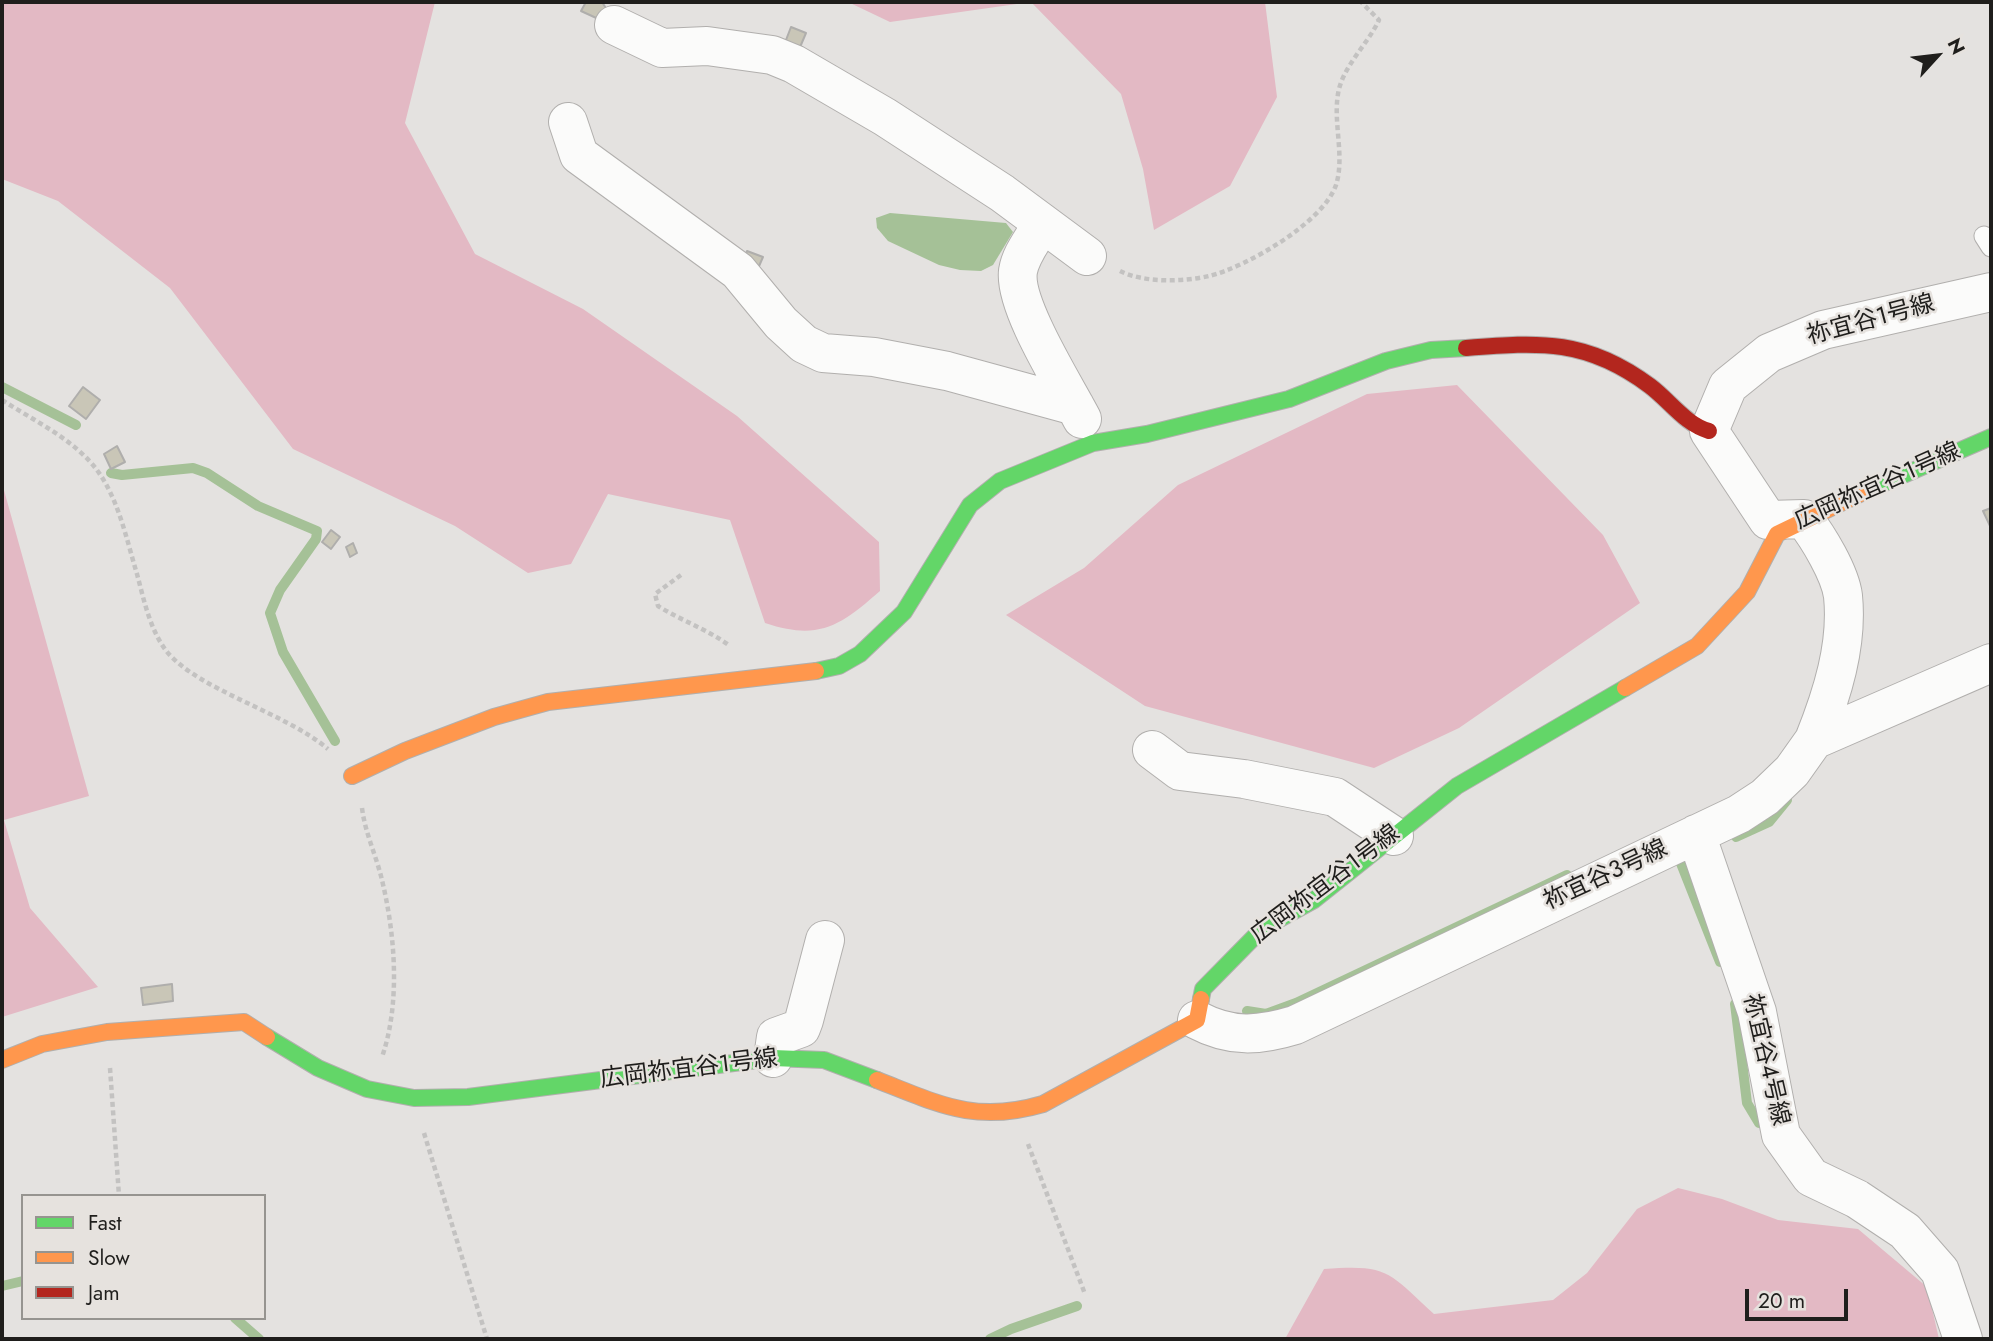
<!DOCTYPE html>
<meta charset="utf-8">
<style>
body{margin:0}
#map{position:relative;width:1993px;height:1341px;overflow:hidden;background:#e4e2e0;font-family:Jost,sans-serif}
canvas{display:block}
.frame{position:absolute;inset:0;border:4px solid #1f1e1c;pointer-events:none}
.legend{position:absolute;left:21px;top:1194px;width:245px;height:126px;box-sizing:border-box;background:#e6e2de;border:2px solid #969490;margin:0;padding:9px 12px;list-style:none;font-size:21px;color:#1f1e1c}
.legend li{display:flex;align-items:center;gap:14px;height:35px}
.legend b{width:35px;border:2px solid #969490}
.north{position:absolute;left:1902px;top:21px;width:70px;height:70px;-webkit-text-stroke:5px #e6e2de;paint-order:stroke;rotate:63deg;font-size:19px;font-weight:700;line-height:28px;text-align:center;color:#1f1e1c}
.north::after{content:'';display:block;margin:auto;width:24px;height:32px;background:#1f1e1c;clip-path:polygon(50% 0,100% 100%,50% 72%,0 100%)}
.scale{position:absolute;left:1745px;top:1289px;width:103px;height:32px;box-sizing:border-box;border:4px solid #1f1e1c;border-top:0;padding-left:9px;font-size:21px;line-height:24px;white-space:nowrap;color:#1f1e1c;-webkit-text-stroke:5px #e6e2de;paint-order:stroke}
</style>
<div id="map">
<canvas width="1993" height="1341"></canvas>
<div class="frame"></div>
<ul class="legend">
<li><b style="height:9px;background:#63d668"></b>Fast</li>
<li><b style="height:9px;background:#ff974d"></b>Slow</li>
<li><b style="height:9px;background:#b3261e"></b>Jam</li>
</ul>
<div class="north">N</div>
<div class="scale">20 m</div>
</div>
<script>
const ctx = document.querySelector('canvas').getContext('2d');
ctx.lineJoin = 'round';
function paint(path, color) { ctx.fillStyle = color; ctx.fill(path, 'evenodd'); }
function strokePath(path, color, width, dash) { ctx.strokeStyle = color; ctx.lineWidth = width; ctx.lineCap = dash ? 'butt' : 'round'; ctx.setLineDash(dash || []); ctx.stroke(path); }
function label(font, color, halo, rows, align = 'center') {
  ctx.font = font + ' Jost,"Noto Sans JP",sans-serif'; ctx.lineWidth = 5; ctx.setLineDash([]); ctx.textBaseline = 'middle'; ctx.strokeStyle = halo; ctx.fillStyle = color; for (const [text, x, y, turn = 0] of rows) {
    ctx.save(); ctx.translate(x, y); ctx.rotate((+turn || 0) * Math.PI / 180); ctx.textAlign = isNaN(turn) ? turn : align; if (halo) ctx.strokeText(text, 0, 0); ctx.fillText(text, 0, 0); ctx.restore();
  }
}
paint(new Path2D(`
 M2,2h433l-30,121 70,131 108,55 154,107 142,126 1,49c-40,35 -61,50 -115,32l-35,-103 -122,-26 -37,70 -43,9 -73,-47 -162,-77 -123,-161 -112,-87 -56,-22z
 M848,2h417l12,95 -47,89 -76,44 -11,-61 -22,-75 -90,-92 -141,20z
 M1457,385l146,150 37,68 -181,125 -85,40 -229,-62 -139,-91 78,-47 94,-83 189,-91z
 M2,483l87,313 -85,24 26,88 68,79 -96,30z
 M1678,1188l44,11 56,21 80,9 69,58 12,52h-654l39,-70c65,-5 64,3 110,45l119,-14 34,-27 50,-64z`), '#e3b9c4');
paint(new Path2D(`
 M890,213l116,10 7,9 -20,33 -12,6 -21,-1 -21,-5 -51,-24 -11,-13 -1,-10z`), '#a5c197');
strokePath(new Path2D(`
 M2,387l74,38
 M111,473l11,2 71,-7 14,5 51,33 59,25 -1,8 -36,51 -10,23 13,39 52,89
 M1736,837l33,-15 18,-22
 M1680,861l40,101
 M1735,1004l12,99 12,20
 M1247,1011l19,3 30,-11 271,-128
 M2,1286l21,-5
 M235,1318l24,21
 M990,1339l21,-10 66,-23`), '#a5c197', 10);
const building = new Path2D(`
 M586,2h16l7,11 -4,9 -24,-11z
 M791,27l15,6 -11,26 -14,-6z
 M747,251l16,6 -7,16 -15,-6z
 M83,387l17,13 -14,19 -17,-13z
 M117,446l8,16 -14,7 -7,-15z
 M1991,508v20l-8,-17z
 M331,530l9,7 -9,12 -9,-7z
 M353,543l4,10 -7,4 -4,-10z
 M172,984l1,17 -30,4 -2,-17z`);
paint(building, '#c9c6b7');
strokePath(building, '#afaeac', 2);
const lane = new Path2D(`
 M1984,236l7,11`);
const street = new Path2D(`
 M614,25l48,23 45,-2 65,9 22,9 91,53 117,76 85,63
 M568,122l11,33 159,116 43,52 23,21 19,9 51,4 73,14 128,35
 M1042,223c-8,16 -21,30 -24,48 -5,34 47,115 64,148
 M1814,740c18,-45 34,-95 29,-144 -3,-23 -25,-59 -39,-77l-36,1 -59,-89 19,-45 41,-33 54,-23 168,-38
 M1152,750l28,21 64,8 91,18 59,39
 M1696,834l61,178 24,123 30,42 46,22 48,32 35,40 23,68
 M1197,1020c34,18 62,16 98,5l444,-211 26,-17 27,-26 22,-31 177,-77
 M773,1058l3,-21 25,-9 3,-8 21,-80`);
const fast = new Path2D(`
 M1864,492l127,-55
 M816,671l23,-5 21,-12 44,-42 66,-107 30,-24 93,-38 54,-9 142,-35 97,-38 45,-11 35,-2
 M1201,999l2,-10 60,-61 51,-28 143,-114 168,-98
 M267,1037l51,31 49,21 47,9 54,-1 305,-39 51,2 53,20`);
const slow = new Path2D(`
 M1625,688l72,-42 50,-54 30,-58 87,-42
 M352,776l53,-25 89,-34 54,-15 268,-31
 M2,1060l40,-16 65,-12 137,-10 23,15
 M877,1080c62,24 98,44 166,24l154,-84 4,-21`);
const jam = new Path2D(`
 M1466,348c75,-6 121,-9 184,38 20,15 35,38 59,45`);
strokePath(lane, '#b1afad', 21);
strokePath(street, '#b1afad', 40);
strokePath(fast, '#b1afad', 18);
strokePath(slow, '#b1afad', 18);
strokePath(jam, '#b1afad', 18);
strokePath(new Path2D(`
 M1120,271c24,12 63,11 89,5 37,-9 114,-53 127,-91 9,-28 -3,-62 2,-91 4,-27 30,-50 41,-74l-18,-18
 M2,400c31,20 67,37 91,65 25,30 33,73 44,109 7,26 13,57 31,79 33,38 116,59 160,96
 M681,575l-26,19 3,12c24,15 49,23 72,40
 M362,808c3,24 13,45 19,68 14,56 20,126 1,181
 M110,1068l9,128
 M424,1133l63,206
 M1028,1144l57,150`), '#c3c2c1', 4.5, [5, 3.5]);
strokePath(lane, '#fbfbfa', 19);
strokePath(street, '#fbfbfa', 38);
strokePath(fast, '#63d668', 16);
strokePath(slow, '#ff974d', 16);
strokePath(jam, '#b3261e', 16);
label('24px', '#1f1e1c', '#e6e2de', [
 ["祢宜谷1号線",1871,321,-15],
 ["広岡祢宜谷1号線",1878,487,-24],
 ["祢宜谷3号線",1606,876,-25],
 ["広岡祢宜谷1号線",1326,885,-37],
 ["祢宜谷4号線",1765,1060,77],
 ["広岡祢宜谷1号線",689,1070,-7]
]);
</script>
